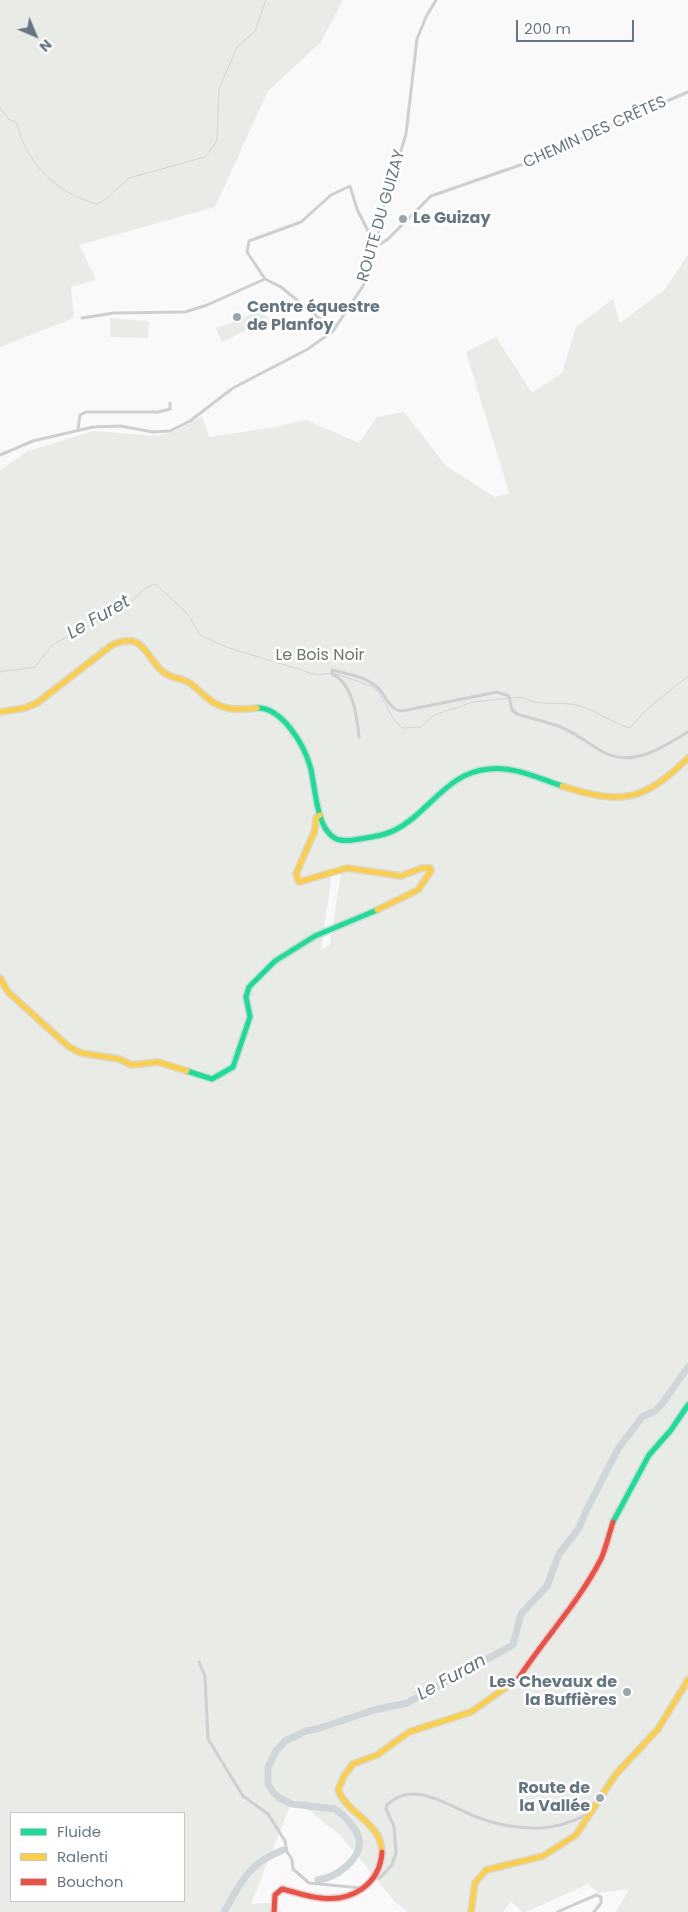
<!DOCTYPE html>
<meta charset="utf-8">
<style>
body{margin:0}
#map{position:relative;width:688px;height:1912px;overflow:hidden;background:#f9f9f9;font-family:Poppins,sans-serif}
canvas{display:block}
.legend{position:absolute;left:10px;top:1812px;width:175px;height:90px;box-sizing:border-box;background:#fff;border:1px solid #c1c8cd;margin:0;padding:6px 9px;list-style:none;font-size:15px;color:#657683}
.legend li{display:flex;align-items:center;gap:10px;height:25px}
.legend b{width:25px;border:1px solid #c1c8cd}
.north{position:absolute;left:10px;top:10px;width:50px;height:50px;-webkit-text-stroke:4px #fff;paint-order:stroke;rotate:135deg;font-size:14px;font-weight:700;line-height:20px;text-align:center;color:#657683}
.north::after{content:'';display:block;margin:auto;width:18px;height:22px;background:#657683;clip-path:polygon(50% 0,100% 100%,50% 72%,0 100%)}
.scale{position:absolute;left:516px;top:20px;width:118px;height:22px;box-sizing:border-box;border:2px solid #657683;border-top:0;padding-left:6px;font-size:15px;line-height:18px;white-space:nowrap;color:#657683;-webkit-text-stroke:4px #fff;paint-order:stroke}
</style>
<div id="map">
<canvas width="688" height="1912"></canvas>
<ul class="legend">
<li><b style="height:6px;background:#16e098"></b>Fluide</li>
<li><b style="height:6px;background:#ffcf43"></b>Ralenti</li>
<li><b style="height:6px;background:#f24e42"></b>Bouchon</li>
</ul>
<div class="north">N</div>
<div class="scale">200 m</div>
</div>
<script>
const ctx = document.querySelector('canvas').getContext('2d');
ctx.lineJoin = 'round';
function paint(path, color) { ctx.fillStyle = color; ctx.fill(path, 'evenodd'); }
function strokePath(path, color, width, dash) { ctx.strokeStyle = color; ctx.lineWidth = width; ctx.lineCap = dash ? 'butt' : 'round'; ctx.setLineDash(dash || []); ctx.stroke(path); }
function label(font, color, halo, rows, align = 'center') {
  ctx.font = font + ' Poppins,sans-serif'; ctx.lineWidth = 5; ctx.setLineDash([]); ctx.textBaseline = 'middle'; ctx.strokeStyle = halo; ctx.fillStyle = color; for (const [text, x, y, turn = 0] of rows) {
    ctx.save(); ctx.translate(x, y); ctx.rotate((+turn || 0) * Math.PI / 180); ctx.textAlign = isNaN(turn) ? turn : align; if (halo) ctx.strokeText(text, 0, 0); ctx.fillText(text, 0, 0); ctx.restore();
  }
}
paint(new Path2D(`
 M0,0h343l-22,42 -53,49 -53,116 -136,38 17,35 -25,7 3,31 -74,29z
 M688,255v1657h-72l13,-23 -31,4 -10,-9 -62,28h-4l-11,-11 -8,11h-95l-12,-9 -56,-68 -47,-37 -42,106 17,-1 14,9h-282v-1442l28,-19 65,-20 65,5 22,-7 22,-13 7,21 61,-9 36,-8 53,23 18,-26 27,-5 42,54 49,31 14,-4 -43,-141 30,-15 36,56 30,-20 14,-46 37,-28 7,24 45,-34zM341,872l-11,72 -9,6 11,-76zM11,1813h173v88h-173z
 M260,309l9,10 -47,23 -6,-14 26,-9z
 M110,318l39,3 -1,17 -38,-1z`), '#e8ebe6');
strokePath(new Path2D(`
 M0,107l8,12 9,4c9,40 40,71 80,81l10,-6 22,-20 76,-21 12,-16 2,-52 18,-42 18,-16 11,-31
 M0,672l35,-5 17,-22 76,-40 17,-17 10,-4 32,29 13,22 26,12 91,28 16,-2 38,13 8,6 15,28 9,8 18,-1 13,-12 39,-13 49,-5c15,10 37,4 54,8 19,4 35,18 54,23l15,-17 43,-35`), '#ced6d9', 1);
strokePath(new Path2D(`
 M318,1880c17,-2 45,-21 41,-41 -2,-11 -15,-24 -24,-30l-43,-5 -13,-6 -6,-6 -5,-8v-17l8,-16 9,-10 21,-10 11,-2 57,-19 33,-7 106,-58 8,-31 26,-28 12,-32 20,-26 8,-19 31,-60 24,-32 13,-6 7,-7 26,-37
 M224,1912c17,-30 25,-49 59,-62`), '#ced6d9', 7);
const fast = new Path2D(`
 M257,708c25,-1 47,37 53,58 6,20 5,68 30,74 8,2 17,-1 26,-2 10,-2 20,-3 29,-8 34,-17 52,-58 94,-61 25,-3 49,9 73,17
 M187,1071l25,8 21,-12 17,-50 -4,-20 3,-10 26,-26 40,-25 62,-26
 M613,1522l36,-67 22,-25 17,-25`);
const slow = new Path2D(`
 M0,712l25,-4 12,-5 75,-58c32,-14 32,10 51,27 8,6 17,6 25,10 7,4 12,10 18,15 16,14 31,13 51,11
 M562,786c59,19 81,16 126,-28
 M320,815l-4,3 -1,12 -19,44 3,8 48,-14 54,8 21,-8h8l1,3 -13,19 -41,20
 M0,978l8,14 61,55 12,6 38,6 13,6 26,-3 29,9
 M382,1852c-1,-30 -34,-37 -44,-62l6,-14 9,-12 24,-9 32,-23 62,-20 47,-33
 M471,1912l4,-29 11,-13 57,-14 33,-21 40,-61 42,-45 30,-49`);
const jam = new Path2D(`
 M518,1679c26,-40 61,-77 83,-120 5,-11 8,-25 12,-37
 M274,1912l1,-17 7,-6c13,3 25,8 39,9 31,4 59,-14 61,-46`);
strokePath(fast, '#d5d6d7', 8);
strokePath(slow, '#d5d6d7', 8);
strokePath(jam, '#d5d6d7', 8);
strokePath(new Path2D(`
 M376,247l12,-8 43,-43 124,-43 38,-20 95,-41
 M82,318l32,-5 71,-1 22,-7 58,-26
 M337,326l-18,-8 -38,-31 -16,-8 -18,-27 2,-11 52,-19 30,-27 19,-9 7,23 19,38
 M78,429l2,-14 6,-3h72l12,-3v-6
 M0,455l33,-14 60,-14 27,-1 33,6 17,-1 20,-10 43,-33 75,-39 25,-18 30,-45 9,-22 12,-59 22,-71 11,-95 9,-22 10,-17
 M359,737c-2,-20 -6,-54 -27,-63v-4c16,4 32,6 45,17 10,8 10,22 25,24l95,-19 12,4 3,14 5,4c15,5 33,8 48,15 14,6 26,17 40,24 31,14 57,-6 83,-21
 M199,1662l6,14 3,63 35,57 25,18 17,27 2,11 5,7 1,10 16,14 52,5
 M374,1878h6l12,-13 4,-12 -2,-27 -8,-17 1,-4c27,-28 67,5 95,14 16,6 36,9 53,9 11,1 27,-3 37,-7 8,-2 14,-8 21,-10
 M557,1912l39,-17 5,2v6l-7,9`), '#cecfd0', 3);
strokePath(fast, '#16e098', 5);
strokePath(slow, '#ffcf43', 5);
strokePath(jam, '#f24e42', 5);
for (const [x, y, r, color] of [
 [403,219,5,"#99a4ac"],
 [237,317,5,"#99a4ac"],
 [627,1692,5,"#99a4ac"],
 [600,1798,5,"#99a4ac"]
]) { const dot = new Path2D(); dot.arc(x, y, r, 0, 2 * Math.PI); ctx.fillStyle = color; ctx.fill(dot); strokePath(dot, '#fff', 2); }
label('16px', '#657683', '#fff', [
 ["CHEMIN DES CRÊTES",595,133,-24],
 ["ROUTE DU GUIZAY",382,216,-74]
]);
label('bold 16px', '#657683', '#fff', [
 ["Le Guizay",413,219],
 ["Centre équestre",247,308],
 ["de Planfoy",247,326],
 ["Les Chevaux de",617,1683,"right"],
 ["la Buffières",617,1701,"right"],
 ["Route de",590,1789,"right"],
 ["la Vallée",590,1807,"right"]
], 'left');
label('16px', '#687a64', '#fff', [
 ["Le Bois Noir",320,656]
]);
label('italic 18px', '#60757c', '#fff', [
 ["Le Furet",99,618,-30],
 ["Le Furan",452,1678,-29]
]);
</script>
